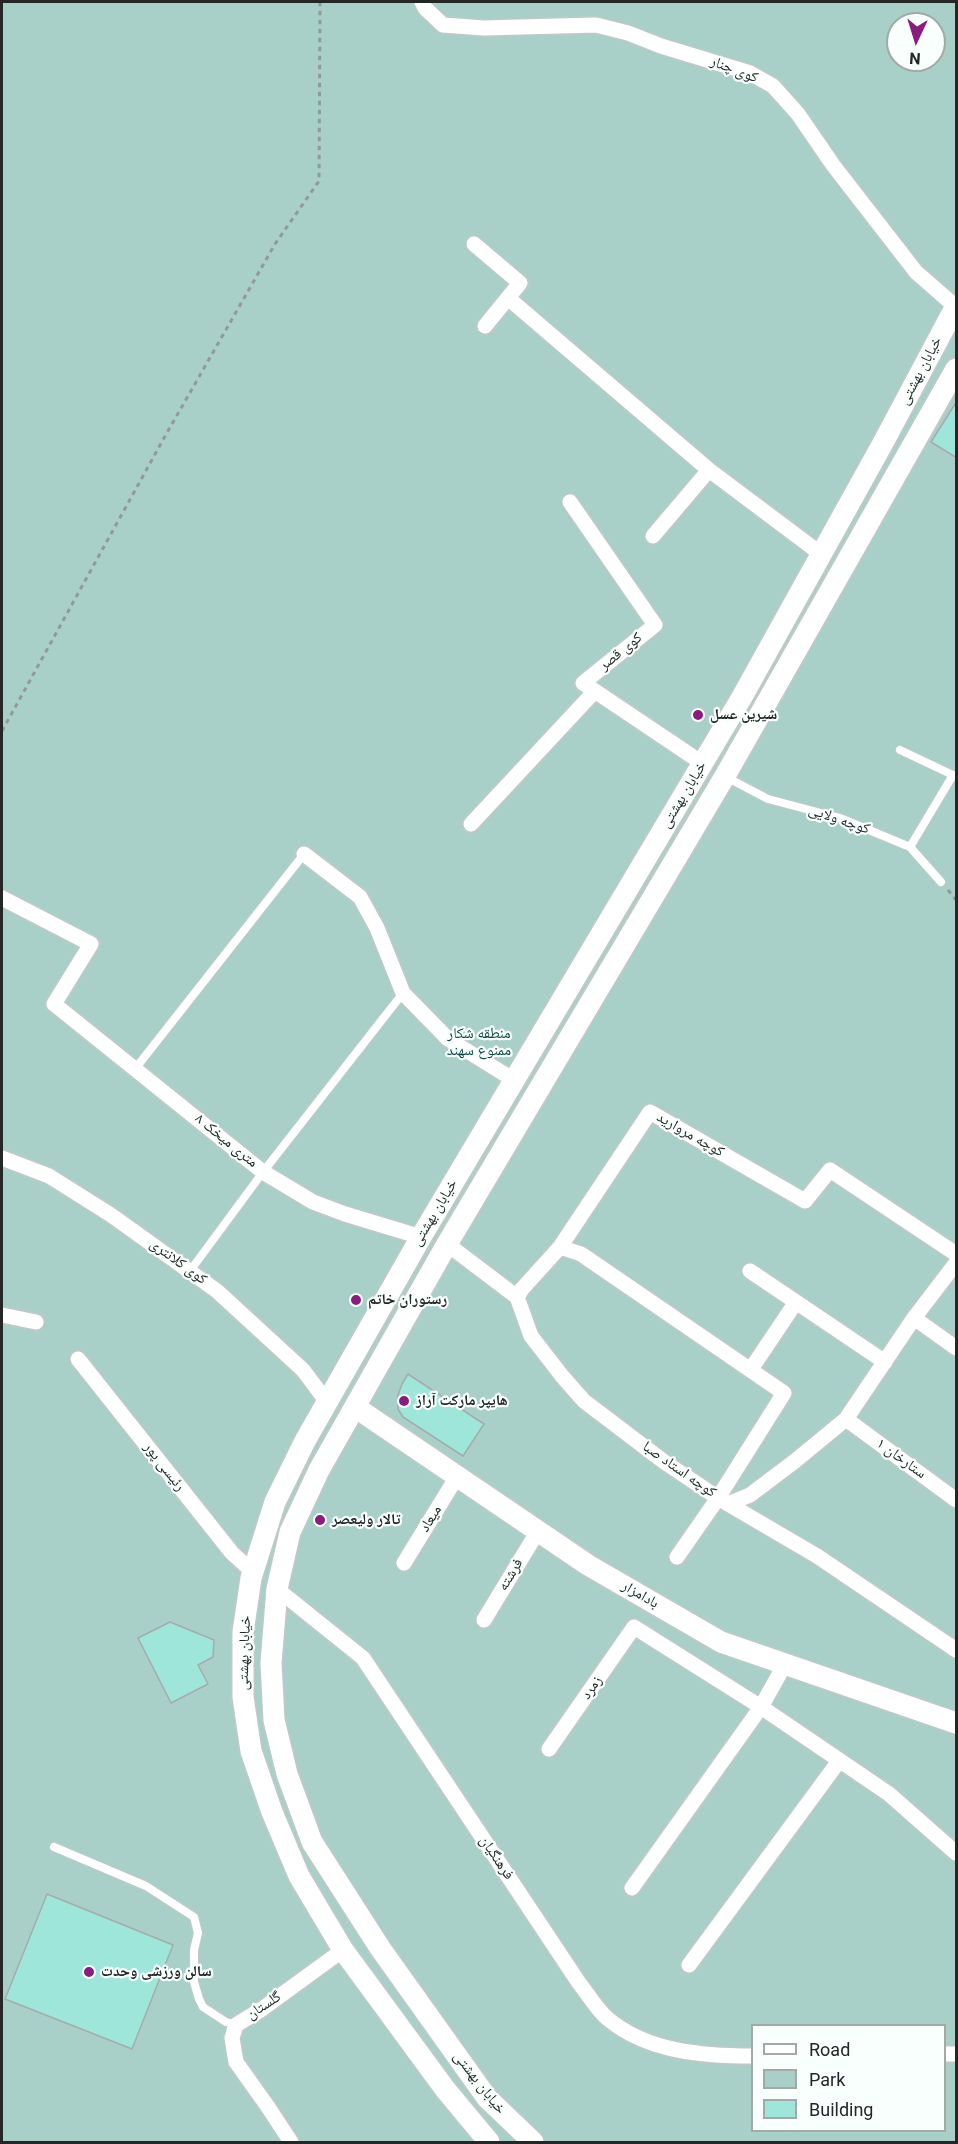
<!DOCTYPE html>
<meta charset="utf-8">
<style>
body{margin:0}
#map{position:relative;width:958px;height:2144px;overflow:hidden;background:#e9f2f0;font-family:Roboto,sans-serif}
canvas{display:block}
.frame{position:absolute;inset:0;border:3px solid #242726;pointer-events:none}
.legend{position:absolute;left:751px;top:2024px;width:195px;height:108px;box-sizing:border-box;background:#f8fffd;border:2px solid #a3a9a7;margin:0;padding:8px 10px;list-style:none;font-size:18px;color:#242726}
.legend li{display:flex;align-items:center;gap:12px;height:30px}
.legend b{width:30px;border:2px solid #a3a9a7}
.north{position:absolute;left:886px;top:12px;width:60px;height:60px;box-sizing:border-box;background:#f8fffd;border:2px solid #a3a9a7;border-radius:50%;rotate:184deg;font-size:16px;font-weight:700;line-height:24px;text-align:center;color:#242726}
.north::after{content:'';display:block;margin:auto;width:21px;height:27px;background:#8b1c7f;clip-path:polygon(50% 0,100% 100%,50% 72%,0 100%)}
</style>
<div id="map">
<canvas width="958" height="2144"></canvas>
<div class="frame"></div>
<ul class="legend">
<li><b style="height:8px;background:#fff"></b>Road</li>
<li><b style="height:16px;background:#a8d0c9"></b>Park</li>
<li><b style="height:16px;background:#9ee5da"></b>Building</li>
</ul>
<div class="north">N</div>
</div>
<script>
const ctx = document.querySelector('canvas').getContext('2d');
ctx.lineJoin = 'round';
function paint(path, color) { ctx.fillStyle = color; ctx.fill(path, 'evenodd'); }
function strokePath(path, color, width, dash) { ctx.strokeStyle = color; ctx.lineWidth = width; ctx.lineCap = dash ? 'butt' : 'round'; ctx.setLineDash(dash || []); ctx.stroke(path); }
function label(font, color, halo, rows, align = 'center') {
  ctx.font = font + ' Roboto,"Noto Naskh Arabic",sans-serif'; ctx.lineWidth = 4.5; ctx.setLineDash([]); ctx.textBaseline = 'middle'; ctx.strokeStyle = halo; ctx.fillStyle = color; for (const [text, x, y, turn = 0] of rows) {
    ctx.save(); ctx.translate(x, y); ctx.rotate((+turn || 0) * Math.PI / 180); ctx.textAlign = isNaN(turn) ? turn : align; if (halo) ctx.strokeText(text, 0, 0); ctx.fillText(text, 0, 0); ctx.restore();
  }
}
paint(new Path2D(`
 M2,2h954v2140h-954zM898,24h36v36h-36zM752,2026h192v104h-192z`), '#a8d0c9');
const building = new Path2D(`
 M957,401v57l-26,-16z
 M408,1374l76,50 -21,32 -60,-39 -5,-8v-14l4,-11z
 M170,1622l44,18 -1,17 -15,8 10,19 -37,19 -33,-65z
 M47,1894l126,51 -41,104 -127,-50z`);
paint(building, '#9ee5da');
strokePath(building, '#a4adab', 1.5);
const lane = new Path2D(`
 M900,750l55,26
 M726,777l42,22 72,19 70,29 31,35
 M910,847l43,-72
 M135,1069l169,-215
 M190,1271l73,-99 140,-179
 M54,1847l92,39 48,31 4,16 -4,17v32l5,17 4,8 23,15 10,3`);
const street = new Path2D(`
 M422,2l3,6 18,17 41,3 112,-3 32,8 33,13 89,27 23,13 25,28 35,51 83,107 40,35
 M474,244l46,39 -35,43
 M508,298l201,172 112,84
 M570,502l85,123 -72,58 119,80
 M653,536l56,-66
 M471,824l124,-133
 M304,854l56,43 17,31 26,65 45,46 66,41
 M2,898l89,46 -37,60 209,168 50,30 32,12 76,23
 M2,1158l47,18 62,39 106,76 86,79 24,32
 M447,1244l70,53 14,39 31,40 22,25 79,60 55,37 99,58 139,94
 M560,1247l90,-135 155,89 25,-31 126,84
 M750,1271l135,91
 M517,1297l5,-8 38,-42 21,7 203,139 -66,105 -41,59
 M2,1315l34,7
 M914,1318l42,30
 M78,1359l154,194 21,19
 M751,1369l45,-67
 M846,1419l110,81
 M728,1504l22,-9 45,-34 51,-42 68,-101 42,-55
 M404,1563l54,-88
 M277,1589l86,69 216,325c9,11 18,27 29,36 40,33 95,37 144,37
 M484,1620l54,-89
 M549,1749l85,-122 127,80 128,87 67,59
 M632,1888l129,-181 24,-43
 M689,1965l150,-204
 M944,2054h12
 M291,2142l-23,-35 -32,-45 -4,-24 4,-13 26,-16 81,-59`);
const secondary = new Path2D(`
 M355,1407l233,158 133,77 235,81
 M489,2142l-44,-53 -102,-139 -44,-74 -27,-64 -21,-61 -8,-54v-65l8,-54 24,-76 30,-61 116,-204 321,-540 141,-254 73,-137
 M533,2142l-46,-44 -107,-150 -68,-106 -25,-68 -13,-54 -3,-57 6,-74 13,-57 29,-62 128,-226 278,-468 231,-407`);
strokePath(lane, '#c1c9c7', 10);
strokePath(street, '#c1c9c7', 18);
strokePath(secondary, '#c1c9c7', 24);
strokePath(new Path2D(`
 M2,731l162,-293 111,-194 44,-63 1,-179
 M948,890l8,10`), '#929997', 3, [4.5, 4.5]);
strokePath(lane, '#fff', 8);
strokePath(street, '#fff', 15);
strokePath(secondary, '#fff', 21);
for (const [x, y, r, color] of [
 [698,715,6,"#8b1c7f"],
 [356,1300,6,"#8b1c7f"],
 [404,1401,6,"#8b1c7f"],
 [320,1520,6,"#8b1c7f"],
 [89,1972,6,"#8b1c7f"]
]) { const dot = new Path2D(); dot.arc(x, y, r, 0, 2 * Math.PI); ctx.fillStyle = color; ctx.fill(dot); strokePath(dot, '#f8fffd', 2); }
label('15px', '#242726', '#f8fffd', [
 ["کوی چنار",734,70,21],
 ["خیابان بهشتی",921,371,-62],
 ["کوی قصر",621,652,-39],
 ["خیابان بهشتی",684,795,-59],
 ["کوچه ولایی",839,820,19],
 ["کوچه مروارید",690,1135,30],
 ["۸ متری میخک",226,1141,39],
 ["خیابان بهشتی",435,1213,-59],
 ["کوی کلانتری",178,1262,36],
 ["ستارخان ۱",901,1459,36],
 ["رئیسی پور",164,1467,52],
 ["کوچه استاد صبا",679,1470,35],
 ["میعاد",431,1519,-58],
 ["فرشته",511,1575,-59],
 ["بادامزار",640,1595,30],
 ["خیابان بهشتی",245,1653,-88],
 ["زمرد",592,1688,-55],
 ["فرهنگیان",496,1858,56],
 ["گلستان",264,2006,-33],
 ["خیابان بهشتی",479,2083,52]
]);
label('bold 15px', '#242726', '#f8fffd', [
 ["شیرین عسل",710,715],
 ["رستوران خاتم",368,1300],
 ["هایپر مارکت آراز",416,1401],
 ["تالار ولیعصر",332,1520],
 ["سالن ورزشی وحدت",101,1972]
], 'left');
label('15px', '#084941', '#f8fffd', [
 ["منطقه شکار",479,1034],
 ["ممنوع سهند",479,1051]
]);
</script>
